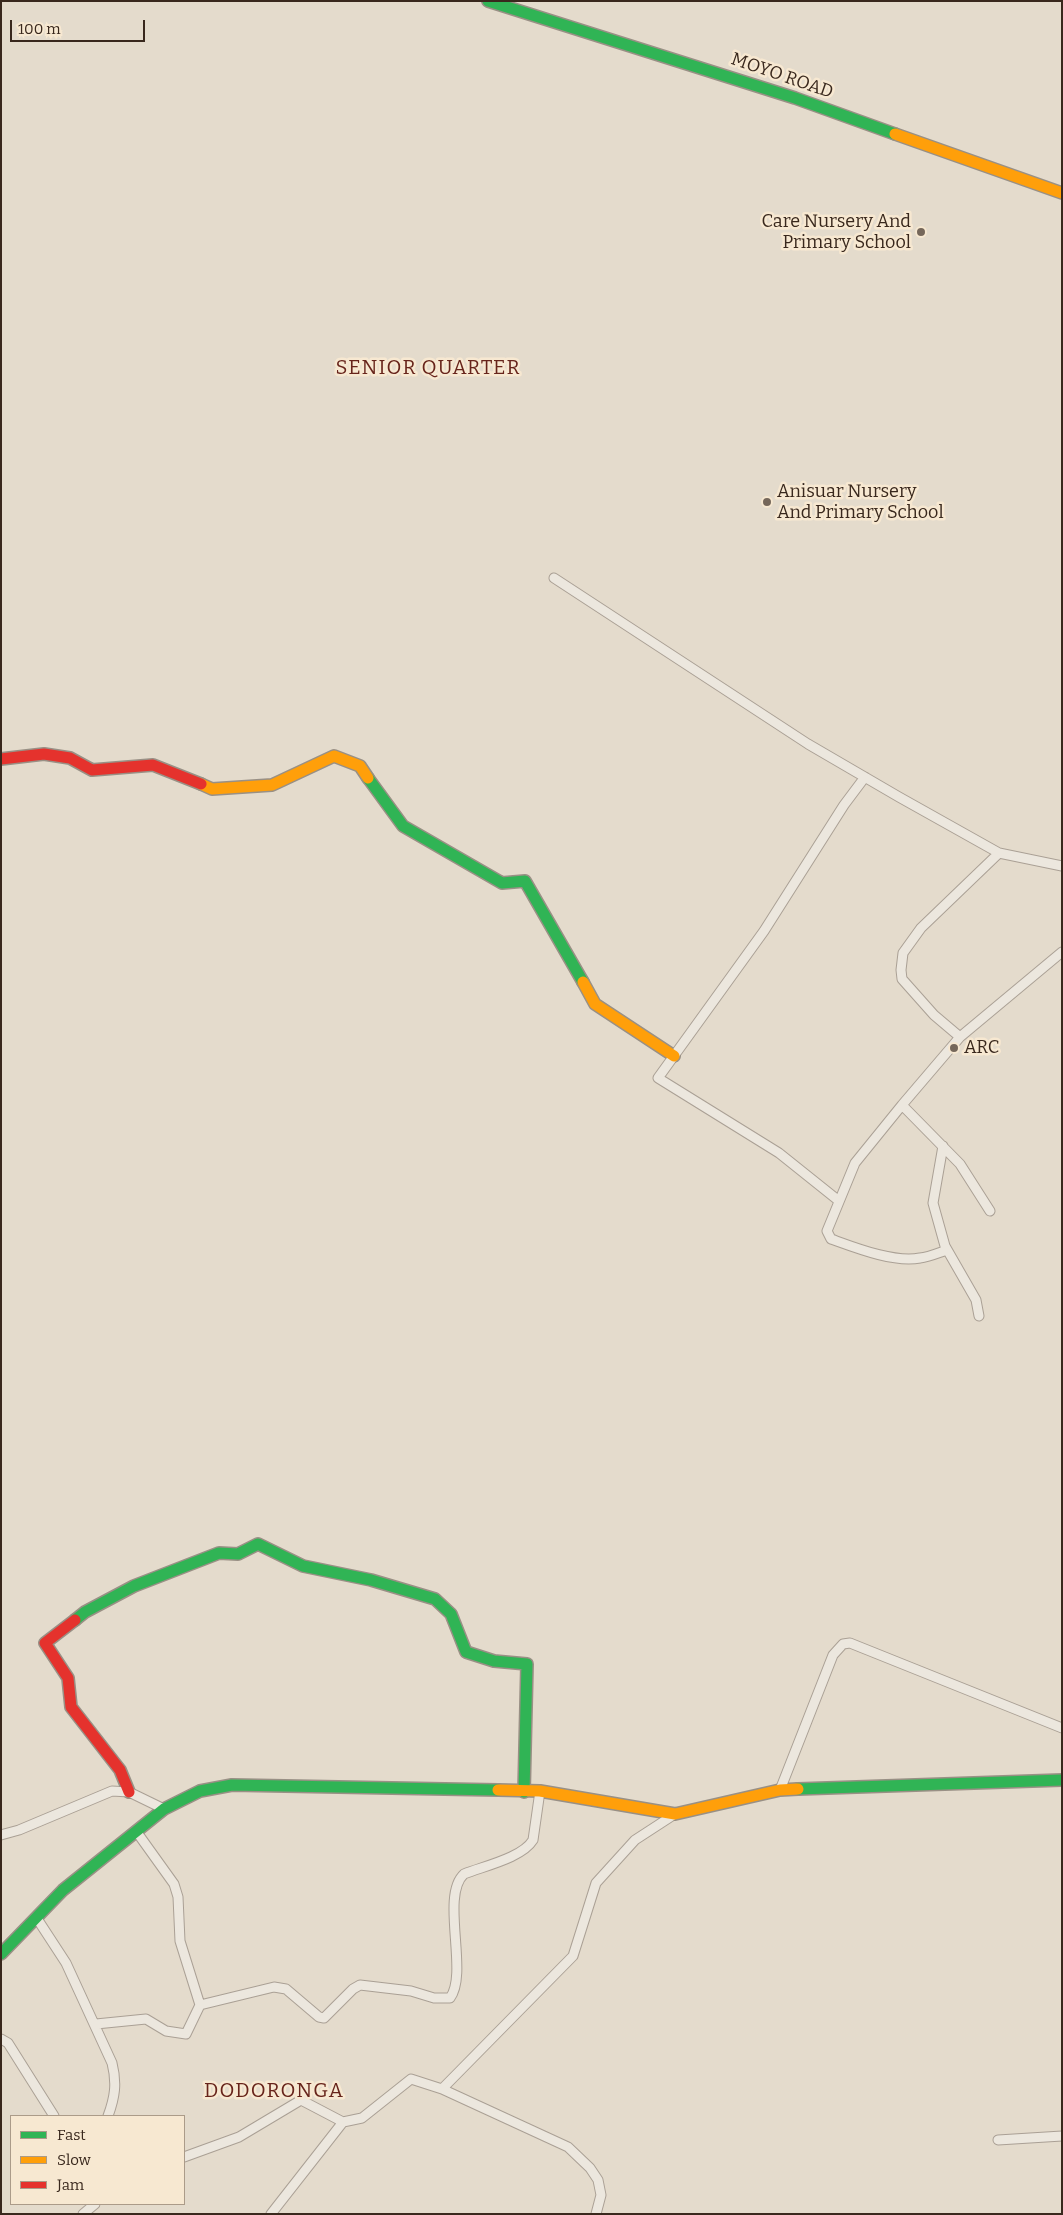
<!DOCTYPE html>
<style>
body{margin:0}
#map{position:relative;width:1063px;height:2215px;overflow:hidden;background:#e4dbcc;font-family:Bitter,serif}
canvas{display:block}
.frame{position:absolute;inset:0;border:2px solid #39281d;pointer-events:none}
.legend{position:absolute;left:10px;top:2115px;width:175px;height:90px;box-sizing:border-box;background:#f7e8d1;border:1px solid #ab9b89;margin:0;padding:6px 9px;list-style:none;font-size:15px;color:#39281d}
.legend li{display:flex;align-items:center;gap:10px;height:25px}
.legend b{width:25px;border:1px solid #ab9b89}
.scale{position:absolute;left:10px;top:20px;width:135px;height:22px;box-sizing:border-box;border:2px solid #39281d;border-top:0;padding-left:6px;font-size:15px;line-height:18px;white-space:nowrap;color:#39281d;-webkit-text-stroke:4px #f7e8d1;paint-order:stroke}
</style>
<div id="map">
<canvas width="1063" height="2215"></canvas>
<div class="frame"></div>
<ul class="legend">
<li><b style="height:6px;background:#30b455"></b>Fast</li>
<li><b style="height:6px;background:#ff9f0a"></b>Slow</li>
<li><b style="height:6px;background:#e5322d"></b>Jam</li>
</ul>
<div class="scale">100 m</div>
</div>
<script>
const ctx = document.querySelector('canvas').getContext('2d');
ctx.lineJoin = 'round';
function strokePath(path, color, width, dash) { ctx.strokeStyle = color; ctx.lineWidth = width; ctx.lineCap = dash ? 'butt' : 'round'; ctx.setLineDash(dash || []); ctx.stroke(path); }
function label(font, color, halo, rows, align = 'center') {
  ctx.font = font + ' Bitter,serif'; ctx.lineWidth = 5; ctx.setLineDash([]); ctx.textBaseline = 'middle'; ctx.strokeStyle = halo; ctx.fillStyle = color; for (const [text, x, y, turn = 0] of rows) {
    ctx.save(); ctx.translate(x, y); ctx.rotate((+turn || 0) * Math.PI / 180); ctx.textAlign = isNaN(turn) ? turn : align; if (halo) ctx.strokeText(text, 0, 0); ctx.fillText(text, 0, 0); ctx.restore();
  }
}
const street = new Path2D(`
 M554,578l254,166 91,53 100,56 63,13
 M960,1037l-26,-22 -32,-36 -1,-9 2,-17 18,-25 78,-75
 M902,1105l58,59 30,47
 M943,1146l-10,57 12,43 31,54 3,16
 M839,1201l-60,-48 -121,-75 106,-147 80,-126 21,-28
 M947,1250c-9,3 -18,7 -27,8 -26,5 -64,-10 -89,-19l-4,-8 28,-68 47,-58 58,-68 102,-85
 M780,1790l53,-135 10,-11 7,-1 212,85
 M1,1835l18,-5 93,-39 17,1 35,17
 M36,1917l30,46 46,100c5,20 3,34 -4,53
 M200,2005l74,-18 12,2 33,28 5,1 29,-29 7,-4 51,6 23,7h16c19,-25 -10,-102 14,-124 20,-8 58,-16 69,-34l7,-49
 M96,2024l50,-5 20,12 20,3 14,-29 -20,-64 -2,-44 -4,-13 -38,-53
 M1,2039l7,4 46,73
 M442,2089l126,58 22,21 8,12 3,15 -5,19
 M998,2140l64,-4
 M184,2157l55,-20 62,-37 42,22 19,-4 49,-39 31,10 131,-133 23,-73 39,-43 40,-26
 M83,2214l12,-10
 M271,2214l72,-92`);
const fast = new Path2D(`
 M488,1l307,97 100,36
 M368,778l35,48 99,57 23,-2 58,101
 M75,1620l10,-8 49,-26 85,-33 19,1 20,-10 45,22 68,14 64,19 16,15 15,38 28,9 33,3 -3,128
 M798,1789l264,-9
 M1,1954l62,-64 101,-81 36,-18 32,-6 266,5`);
const slow = new Path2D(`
 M895,134l167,59
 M201,784l11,5 60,-4 62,-29 26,10 8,12
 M583,982l12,22 79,52
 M498,1790l42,1 135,23 105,-24 18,-1`);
const jam = new Path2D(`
 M1,759l43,-5 26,4 22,12 61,-5 48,19
 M75,1620l-30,23 23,35 3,29 49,63 9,22`);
strokePath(street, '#aaa095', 11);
strokePath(fast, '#999085', 14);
strokePath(slow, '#999085', 14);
strokePath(jam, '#999085', 14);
strokePath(street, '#ece7de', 9);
strokePath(fast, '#30b455', 11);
strokePath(slow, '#ff9f0a', 11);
strokePath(jam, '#e5322d', 11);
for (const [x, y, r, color] of [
 [921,232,5,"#75675a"],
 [767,502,5,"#75675a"],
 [954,1048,5,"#75675a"]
]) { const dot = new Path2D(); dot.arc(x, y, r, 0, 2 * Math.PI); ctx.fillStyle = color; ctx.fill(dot); strokePath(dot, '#f7e8d1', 2); }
label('18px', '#39281d', '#f7e8d1', [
 ["MOYO ROAD",782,76,19]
]);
label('18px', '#39281d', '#f7e8d1', [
 ["Care Nursery And",911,222,"right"],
 ["Primary School",911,243,"right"],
 ["Anisuar Nursery",777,492],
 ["And Primary School",777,513],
 ["ARC",964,1048]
], 'left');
ctx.letterSpacing = '1px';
label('20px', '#67241b', '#f7e8d1', [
 ["SENIOR QUARTER",428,368],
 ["DODORONGA",274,2091]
]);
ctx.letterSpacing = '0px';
</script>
